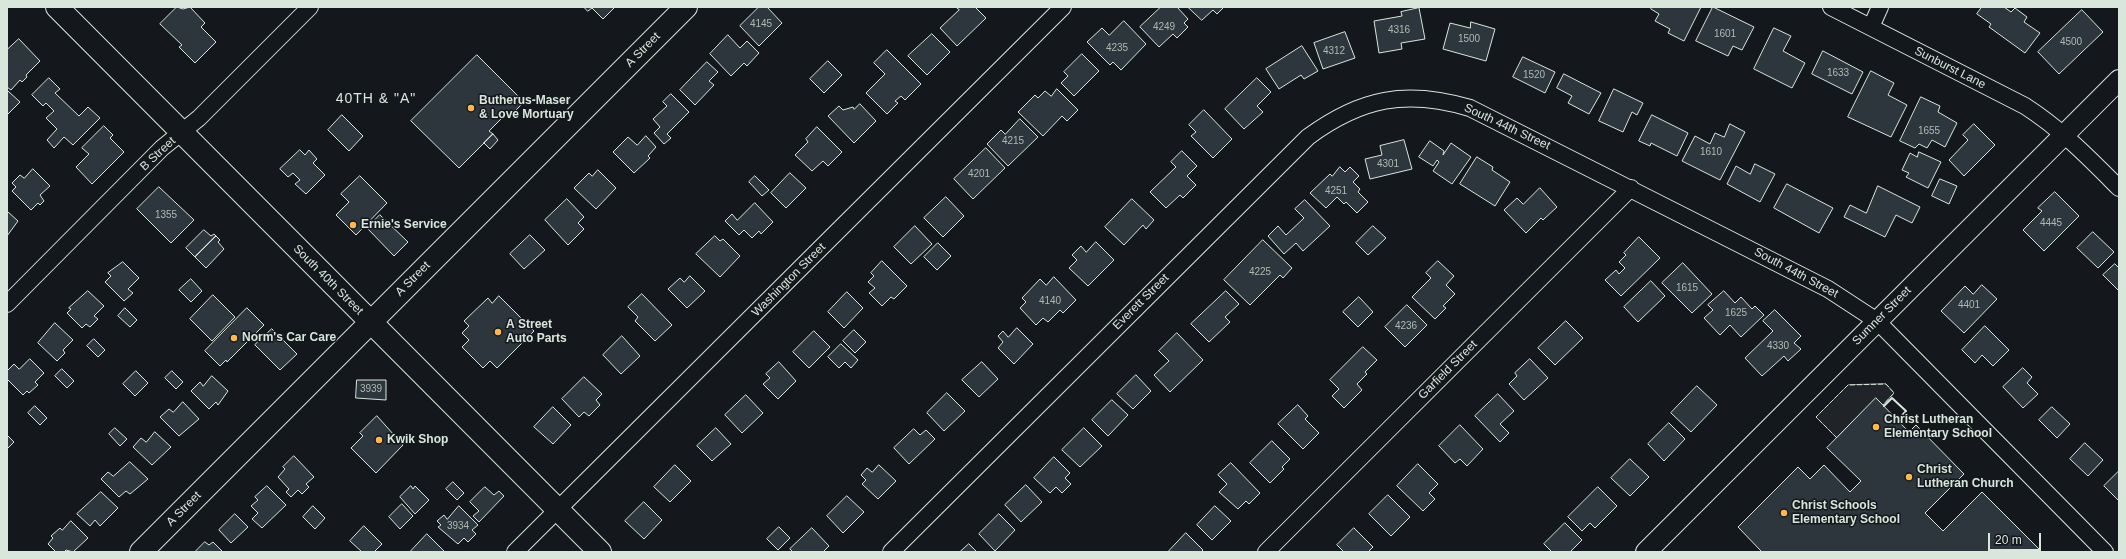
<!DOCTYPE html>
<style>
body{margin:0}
#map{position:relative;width:2126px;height:559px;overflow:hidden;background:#14181c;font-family:Arial,sans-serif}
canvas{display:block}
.frame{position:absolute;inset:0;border:8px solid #d8e6dc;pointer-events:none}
.scale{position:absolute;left:1988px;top:533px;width:53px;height:18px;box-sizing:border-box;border:2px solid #d8e6dc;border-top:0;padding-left:5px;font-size:12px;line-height:14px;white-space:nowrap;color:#d8e6dc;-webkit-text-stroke:3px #14181c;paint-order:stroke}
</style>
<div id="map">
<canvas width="2126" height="559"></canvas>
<div class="frame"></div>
<div class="scale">20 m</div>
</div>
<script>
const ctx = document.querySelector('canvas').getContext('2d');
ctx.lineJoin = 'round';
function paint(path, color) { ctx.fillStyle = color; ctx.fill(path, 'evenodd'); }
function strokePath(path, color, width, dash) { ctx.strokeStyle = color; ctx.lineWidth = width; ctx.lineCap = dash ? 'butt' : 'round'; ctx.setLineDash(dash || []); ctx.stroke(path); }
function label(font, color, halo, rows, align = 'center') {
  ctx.font = font + ' Arial,sans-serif'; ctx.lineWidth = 3; ctx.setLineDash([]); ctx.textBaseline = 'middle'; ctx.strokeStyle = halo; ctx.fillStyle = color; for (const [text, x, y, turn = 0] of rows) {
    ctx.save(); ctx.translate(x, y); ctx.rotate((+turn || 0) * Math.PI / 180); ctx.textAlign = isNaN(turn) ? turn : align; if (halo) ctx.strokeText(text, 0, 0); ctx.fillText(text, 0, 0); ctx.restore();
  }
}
const green = new Path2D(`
 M1886,384l8,9 -11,12 -7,-6 -39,39 -21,-21 32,-32z`);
paint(green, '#202428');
strokePath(green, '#939e99', 1);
const building = new Path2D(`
 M177,7l6,2 7,-2 15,16 -4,4 15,15 -21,21 -16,-16 3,-2 -22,-21z
 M584,7h31l-12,12 -11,-11 -4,3z
 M759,7h8l15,16 -23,23 -19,-20z
 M956,7h19l11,11 -29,28 -17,-18 19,-18z
 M1161,7h16l11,12 -4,4 4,4 -11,11 -4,-4 -14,13 -19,-20z
 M1188,7h36l-7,7 -4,-4 -11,10z
 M1652,7h49l-17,34 -16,-8 2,-4 -15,-8 4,-7 -8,-5z
 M1713,7l41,20 -12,23 -9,-4 -5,10 -32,-15z
 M1982,7h22l7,5 4,-4 12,9 -3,5 16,11 -15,20 -36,-26 2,-3 -14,-10z
 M1419,8l6,31 -24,4 1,6 -23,4 -5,-32 28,-5 -1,-4z
 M2082,10l21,22 -44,42 -21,-22z
 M1124,21l22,23 -25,26 -8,-8 -3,3 -23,-23 15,-14 7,7z
 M1471,22l24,7 -9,32 -43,-12 7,-26 20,5z
 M1774,28l17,8 -8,15 22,12 -13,25 -38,-19z
 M1345,32l10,26 -32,11 -9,-26z
 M932,34l18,18 -23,23 -19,-19z
 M728,35l12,13 7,-7 12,12 -12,13 -3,-3 -13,13 -21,-22z
 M19,39l21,22 -14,14 1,2 -5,5 -2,-2 -9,10 -4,-3v-37z
 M1302,46l16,25 -14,8 -3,-4 -22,14 -13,-20z
 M887,50l34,34 -16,16 -4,-4 -6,5 3,2 -11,11 -21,-21 19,-19 -11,-11z
 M1823,51l40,21 -11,22 -40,-20z
 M1082,54l17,17 -25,25 -13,-13 7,-7 -4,-4z
 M477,55l47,47 -15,15 -3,-3 -17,17 4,3 -34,34 -48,-47z
 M1523,57l32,15 -10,21 -32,-16z
 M828,61l14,14 -18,18 -14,-14z
 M707,62l11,10 -9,9 5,4 -19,20 -15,-15z
 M1871,71l23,12 -6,12 19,10 -16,32 -43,-20z
 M1564,74l37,19 -12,21 -21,-11 4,-7 -15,-8z
 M49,78l11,11 -5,4 24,23 9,-9 12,11 -27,27 -9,-8 -10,11 -7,-8 10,-11 -11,-11 8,-7 -8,-8 -3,3 -11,-11z
 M1257,78l14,14 -14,14 6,6 -19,17 -19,-20z
 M1057,89l21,21 -11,11 -5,-5 -19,20 -25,-24 17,-17 3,3 7,-7 6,5z
 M1614,89l29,14 -6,12 -5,-3 -9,20 -24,-11z
 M8,91l12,11 -13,13v-23z
 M671,94l18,18 -22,22 4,4 -7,6 -10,-11 6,-6 -7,-8 14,-13 -4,-4z
 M1921,97l19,9 -2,6 19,11 -12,24 -13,-7 -5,8 -8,-4 -4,4 -15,-7z
 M860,104l16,17 -22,22 -26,-27 11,-10 4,4 10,-3 1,2z
 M1204,110l28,29 -19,19 -22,-22 5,-4 -7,-7z
 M342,115l21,21 -14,15 -21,-21z
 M1652,115l36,18 -11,23 -26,-13 -1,3 -11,-5z
 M1020,119l18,18 -30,29 -21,-22 14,-14 4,4z
 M1730,124l15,8 -25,48 -38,-19 13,-25 15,8 5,-11 9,4z
 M1974,124l21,21 -31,31 -15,-16 19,-20 -5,-5z
 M104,126l9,9 -3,3 14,14 -32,32 -16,-17 13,-13 -7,-6z
 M817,127l25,25 -14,14 -5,-5 -11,10 -17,-16 13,-13 -2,-3z
 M493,134l5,6 -8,9 -6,-6z
 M646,136l10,11 -8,9 2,2 -16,15 -21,-21 15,-15 9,8z
 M1404,140l8,29 -42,10 -5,-20 17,-4 -2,-9z
 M1430,141l14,10 -1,4 8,-12 20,14 -19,27 -19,-13 6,-9 -2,-2 -4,6 -14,-9z
 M986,148l19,20 -32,31 -19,-20z
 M300,150l5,5 4,-5 8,9 -4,4 12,12 -19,19 -11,-10 5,-4 -7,-7 -5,4 -8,-8z
 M1182,151l15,15 -10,10 9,9 -13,13 -3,-3 -14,13 -16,-16 26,-25 -5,-5z
 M1919,152l22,10 -13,26 -22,-11 3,-4 -7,-3 8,-17 7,4z
 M1477,157l16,10 -1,3 18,12 -15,24 -35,-22z
 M1755,164l20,10 -15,28 -33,-18 9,-18 14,8z
 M1340,167l5,5 5,-5 9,9 -6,6 7,7 -2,3 10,10 -11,11 -11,-11 -2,2 -7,-7 -11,11 -16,-15 20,-19 2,2z
 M33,169l17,17 -10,9 4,6 -4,4 -2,-2 -7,7 -19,-19 4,-4 -4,-4 8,-8 4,3z
 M598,170l18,18 -20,21 -22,-21 15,-15 3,3z
 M790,173l16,15 -20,20 -15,-15z
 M360,176l27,27 -31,32 -20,-20 13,-13 -8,-8z
 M755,176l14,14 -7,6 -13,-14z
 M1940,179l17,7 -8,18 -17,-8z
 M1787,184l46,24 -14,25 -45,-25z
 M1878,186l42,21 -8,16 -16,-8 -11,22 -41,-20 6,-12 16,8z
 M159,187l35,33 -23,23 -34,-34z
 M1540,188l17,19 -14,13 -2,-2 -15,15 -22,-23 13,-12 6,6z
 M2055,192l24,24 -35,35 -21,-21 19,-19 -4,-3z
 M946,197l18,19 -21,21 -19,-19z
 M567,199l17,18 -6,6 6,6 -16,16 -23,-25z
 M1132,199l22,21 -8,9 -3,-4 -19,20 -19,-18z
 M1305,200l25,26 -27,25 -7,-8 -12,11 -16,-18 10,-10 8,9 18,-17 -9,-9z
 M755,203l18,19 -12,12 -2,-3 -7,7 -8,-8 -5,5 -14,-14 7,-7 5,6z
 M7,211l11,10 -11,15z
 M380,215l28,27 -14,14 -27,-28z
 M915,226l17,18 -21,20 -17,-17z
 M1373,226l13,12 -18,17 -12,-12z
 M204,230l7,6 3,-2 2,2 -21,21 -9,-9z
 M2093,232l21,20 -16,16 -21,-20z
 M530,235l15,15 -21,19 -14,-15z
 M216,236l4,4 -2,2 6,7 -18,19 -11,-11z
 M715,236l5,5 3,-2 17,17 -20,21 -24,-23z
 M1639,237l21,21 -39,38 -16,-16 11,-10 3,4 6,-6 -6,-6 7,-7 -2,-2z
 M1263,240l29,28 -9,10 -3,-3 -30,30 -26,-25z
 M1096,242l18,18 -26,26 -19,-18 8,-8 -5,-5 9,-9 5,6z
 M938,243l13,13 -14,14 -13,-13z
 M882,261l25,25 -13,13 -3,-2 -9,9 -13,-13 6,-5 -7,-6 6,-6 -3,-3z
 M1438,261l16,15 -8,9 9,9 -12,12 3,2 -11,11 -23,-22 19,-19 -5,-5z
 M123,262l16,16 -11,11 5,4 -9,8 -19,-19 6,-6 -3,-3z
 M1683,263l29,31 -20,19 -30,-30z
 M2115,264l4,4v23l-16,-16z
 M690,276l15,15 -18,17 -19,-19 12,-11 4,4z
 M1054,277l22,23 -13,13 -3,-3 -12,12 -5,-4 -7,7 -16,-17 6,-6 -4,-4 18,-19 6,6z
 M191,279l11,12 -11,11 -12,-12z
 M1651,281l14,15 -27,26 -14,-15z
 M1982,285l15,14 -33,34 -23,-22 24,-25 8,8z
 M88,291l16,15 -10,10 4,3 -8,8 -4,-3 -4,4 -15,-15 4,-4 -2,-1z
 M1226,291l13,13 -14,13 5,5 -21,20 -18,-18z
 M1724,291l11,12 6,-6 11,12 3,-3 9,9 -23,22 -11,-12 -10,10 -16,-17 9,-8 -5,-5z
 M847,292l16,16 -19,20 -16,-16z
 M642,294l30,31 -17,16 -20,-20 3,-4 -10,-10z
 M213,295l22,22 -23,24 -22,-22z
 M499,296l35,35 -37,37 -7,-7 -7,7 -21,-21 7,-7 -7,-7 7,-7 -5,-5 24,-23 4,5z
 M1359,297l14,15 -15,15 -15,-15z
 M1407,305l20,20 -22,22 -20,-20z
 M125,308l12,12 -7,7 -12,-11z
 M247,308l17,17 -37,37 -1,-2 -6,6 -15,-15z
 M1775,310l26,26 -7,7 7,6 -13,12 -4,-5 -22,20 -17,-18 28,-27 -10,-10z
 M1566,321l17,17 -28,27 -17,-17z
 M55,323l18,17 -10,10 2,3 -8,8 -19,-18z
 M1985,326l24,24 -16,16 -11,-11 -7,8 -13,-13z
 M1017,328l16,16 -19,20 -16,-16 5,-6 -5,-6 5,-5 5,6z
 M272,329l25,25 -17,16 -25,-25z
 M854,330l12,12 -11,11 -12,-12z
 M814,331l16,16 -21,21 -16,-16z
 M1177,333l26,27 -33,32 -16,-17 15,-14 -10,-10z
 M622,336l18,20 -19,18 -18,-19z
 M94,339l11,11 -7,7 -11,-11z
 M841,344l17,16 -7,8 -6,-6 -6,6 -11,-11z
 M1363,347l14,13 -12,12 2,2 -10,10 5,6 -18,18 -12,-12 7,-7 -9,-9z
 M30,359l14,14 -9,9 3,3 -9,8 -2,-2 -4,4 -16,-16v-8l7,-7 5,5z
 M1530,359l18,19 -24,22 -15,-16 8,-8 -2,-3z
 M779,362l17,19 -18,18 -15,-15 7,-6 -4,-4z
 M982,362l16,17 -19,18 -17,-17z
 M2023,368l9,9 -5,6 11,11 -15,14 -20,-21z
 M62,369l12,12 -7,7 -12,-12z
 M136,371l12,12 -13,13 -12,-12z
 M172,371l11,11 -7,7 -11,-11z
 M1136,375l15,16 -18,18 -16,-15z
 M212,376l16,15 -10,14 -2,-3 -7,7 -18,-18 9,-9 3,4z
 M584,377l18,17 -6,6 4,5 -11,11 -5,-4 -5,5 -17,-18z
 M357,380h29v20l-30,-2z
 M1697,386l20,19 -26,27 -20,-19z
 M947,393l18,18 -21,20 -17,-18z
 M1498,394l16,17 -14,13 9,9 -9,9 -25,-26z
 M746,395l17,18 -21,20 -17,-18z
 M1876,398l33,34 7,-7 48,49 -39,39 18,18 39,-39 60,60h-280l-24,-25 60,-60 12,12 14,-14 26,27 11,-11 -34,-33z
 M1112,400l16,15 -20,21 -16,-16z
 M183,402l16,17 -20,17 -19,-19 9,-8 4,3z
 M1298,405l10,11 -3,3 14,14 -16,16 -25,-25z
 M35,406l12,12 -7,7 -12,-12z
 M553,407l18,18 -18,19 -19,-17z
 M2052,407l18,17 -13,14 -18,-18z
 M377,416l26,29 -27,28 -25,-25 12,-12 -3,-3z
 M1669,423l16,16 -21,22 -16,-17z
 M1460,425l23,24 -16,17 -7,-7 -5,4 -16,-17z
 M115,428l12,11 -7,7 -11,-12z
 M716,428l15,16 -19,17 -15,-15z
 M1084,428l18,18 -22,21 -18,-17z
 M914,429l6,6 6,-5 9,9 -26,25 -15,-16z
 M155,432l16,15 -19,18 -19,-18 8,-9 5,4z
 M7,435l7,7 -7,7z
 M1272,441l18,18 -8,8 2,2 -14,14 -20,-20z
 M2085,443l18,17 -15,16 -18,-17z
 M294,456l20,21 -8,7 3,3 -7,7 -4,-4 -7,7 -5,-5 3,-3 -11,-12 7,-8 -2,-2z
 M1054,457l16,16 -5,5 6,6 -9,9 -6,-6 -6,6 -16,-15z
 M1630,459l19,18 -19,19 -19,-18z
 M130,462l18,17 -18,15 -4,-3 -7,6 -18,-18 7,-7 5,4z
 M1231,463l29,30 -11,11 -3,-3 -8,8 -19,-17 8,-8 -9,-9z
 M1418,464l20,20 -9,9 6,6 -12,12 -26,-25z
 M675,465l16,16 -21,21 -16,-15z
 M879,465l17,16 -18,18 -16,-15 4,-4 -5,-5 6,-7 5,4z
 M2119,471v30l-15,-15z
 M453,482l11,11 -7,7 -11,-11z
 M1026,485l16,17 -21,20 -16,-17z
 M267,486l19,19 -24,23 -10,-9 6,-6 -7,-7 7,-6 -3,-3z
 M411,486l2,3 2,-3 14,14 -14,14 -15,-17z
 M485,487l9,8 5,-4 5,5 -25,26 -6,-6 6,-5 -9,-9z
 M1598,487l19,19 -22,22 -5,-5 -8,8 -14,-14z
 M101,492l17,16 -18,18 -5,-6 -5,6 -13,-12z
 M1388,495l22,22 -19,19 -22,-22z
 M847,496l17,16 -21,21 -16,-17z
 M644,502l18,18 -18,19 -19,-18z
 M402,504l11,12 -13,13 -11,-12z
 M313,506l12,12 -10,11 -12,-12z
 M459,506l19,19 -6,5 4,4 -8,8 -4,-4 -6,6 -20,-17 3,-2 -4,-4 7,-6 3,4z
 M1215,506l16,15 -19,19 -15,-15z
 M235,514l13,13 -17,16 -12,-13z
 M999,514l16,16 -20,21 -16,-17z
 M71,521l17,17 -15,14 -7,-2 -2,2h-8l-8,-8 5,-6 -2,-2 9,-8 2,2z
 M1565,523l17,17 -12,12h-18l-8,-8z
 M364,526l18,18 -8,8h-12l-12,-11z
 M779,527l11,11 -12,12 -11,-11z
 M812,528l17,18 -6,6h-30l-3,-3z
 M1354,528l19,19 -5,5h-24l-7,-7z
 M1186,533l17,17 -2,2h-33z
 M427,534l18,18h-35z
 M205,542l4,3 4,-3 10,10h-28z
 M969,544l8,8h-17z`);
paint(building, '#2c363c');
strokePath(building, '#d8e6dc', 1);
const minor = new Path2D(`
 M1831,7l194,99c37,24 63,51 94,82
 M1871,27l9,-20
 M7,304l155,-156 37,-30 111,-111
 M515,552l548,-545
 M891,552l417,-415c53,-39 98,-48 162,-29l358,181 49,32 228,231
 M1266,552l365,-364`);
const tertiary = new Path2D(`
 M1646,552l473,-472`);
const secondary = new Path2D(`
 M57,7l543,545
 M141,552l545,-545`);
strokePath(minor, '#d8e6dc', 18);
strokePath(tertiary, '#d8e6dc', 22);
strokePath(secondary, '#d8e6dc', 24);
strokePath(minor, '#14181c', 16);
strokePath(tertiary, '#14181c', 20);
strokePath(secondary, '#14181c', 22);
strokePath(new Path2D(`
 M1837,438l-21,-21 32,-32 38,-1 8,9 -11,12`), '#d8e6dc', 1, [5, 2]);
strokePath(new Path2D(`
 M1884,406l8,-8 14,13 -8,9`), '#d8e6dc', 2);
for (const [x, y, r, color] of [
 [471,108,4,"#ffb74d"],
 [353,225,4,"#ffb74d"],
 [498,332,4,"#ffb74d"],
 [234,338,4,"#ffb74d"],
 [1876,427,4,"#ffb74d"],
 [379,440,4,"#ffb74d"],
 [1909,477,4,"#ffb74d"],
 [1784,513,4,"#ffb74d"]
]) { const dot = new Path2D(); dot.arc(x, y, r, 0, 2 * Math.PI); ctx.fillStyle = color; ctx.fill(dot); strokePath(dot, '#14181c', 1.5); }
label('10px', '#adbab4', null, [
 ["4145",761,24],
 ["4249",1164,27],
 ["4316",1399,30],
 ["1601",1725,34],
 ["1500",1469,39],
 ["4500",2071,42],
 ["4235",1117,48],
 ["4312",1334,51],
 ["1633",1838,73],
 ["1520",1534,75],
 ["1655",1929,131],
 ["4215",1013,141],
 ["1610",1711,152],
 ["4301",1388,164],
 ["4201",979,174],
 ["4251",1336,191],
 ["1355",166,215],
 ["4445",2051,223],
 ["4225",1260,272],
 ["1615",1687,288],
 ["4140",1050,301],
 ["4401",1969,305],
 ["1625",1736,313],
 ["4236",1406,326],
 ["4330",1778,346],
 ["3939",371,389],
 ["3934",458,526]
]);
label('12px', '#d8e6dc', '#14181c', [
 ["A Street",643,50,-45],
 ["Sunburst Lane",1950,68,27],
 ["South 44th Street",1507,127,25],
 ["B Street",158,154,-43],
 ["South 44th Street",1796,273,28],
 ["A Street",413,279,-45],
 ["South 40th Street",328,280,45],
 ["Washington Street",789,280,-45],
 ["Everett Street",1141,302,-45],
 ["Sumner Street",1882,316,-45],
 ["Garfield Street",1448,370,-45],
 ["A Street",184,509,-45]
]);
label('bold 12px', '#d8e6dc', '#14181c', [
 ["Butherus-Maser",479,101],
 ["& Love Mortuary",479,115],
 ["Ernie's Service",361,225],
 ["A Street",506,325],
 ["Auto Parts",506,339],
 ["Norm's Car Care",242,338],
 ["Christ Lutheran",1884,420],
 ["Elementary School",1884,434],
 ["Kwik Shop",387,440],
 ["Christ",1917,470],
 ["Lutheran Church",1917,484],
 ["Christ Schools",1792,506],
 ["Elementary School",1792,520]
], 'left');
ctx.letterSpacing = '1px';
label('14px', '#d8e6dc', '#14181c', [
 ["40TH & \"A\"",376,99]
]);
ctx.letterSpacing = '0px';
</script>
